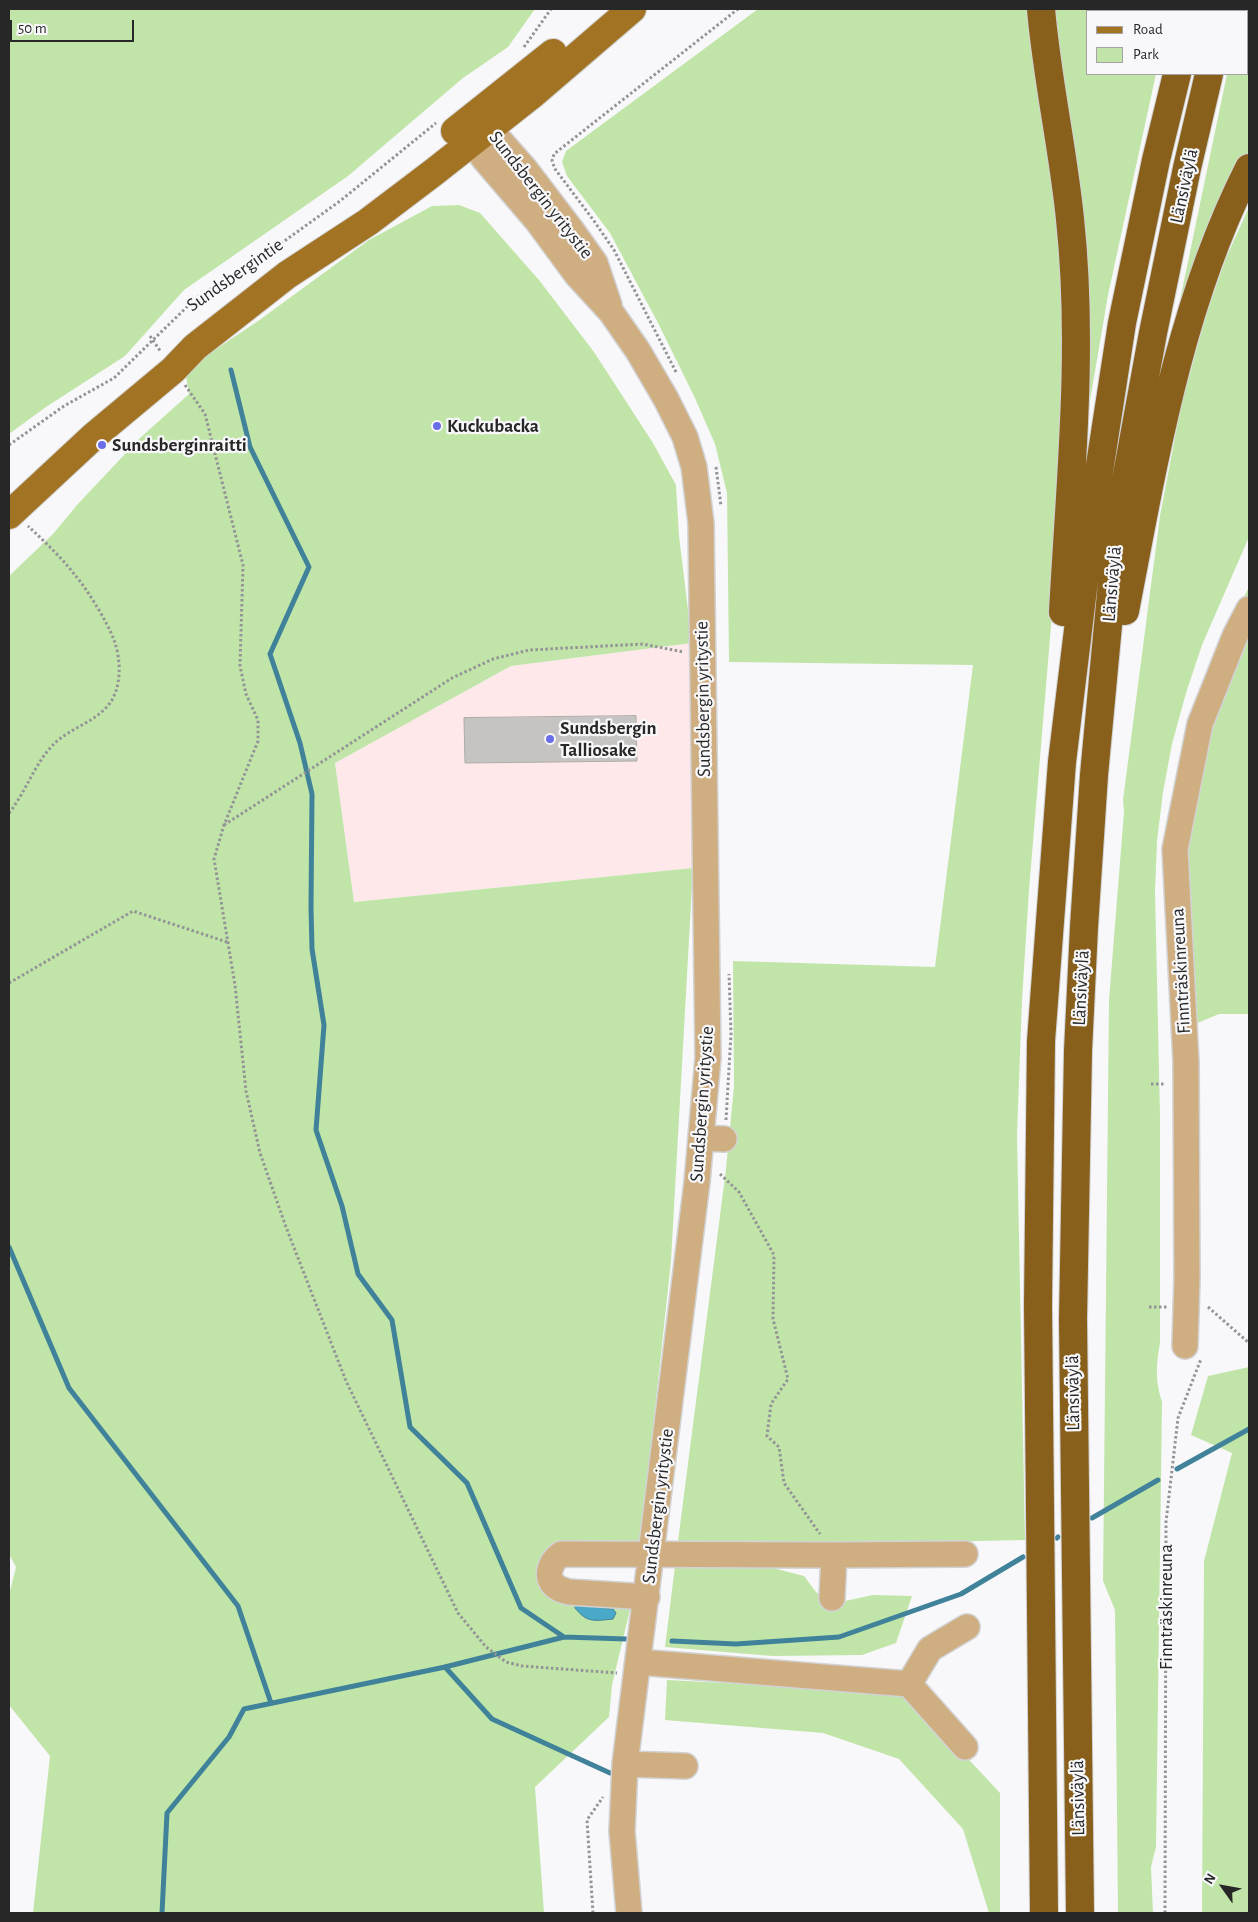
<!DOCTYPE html>
<meta charset="utf-8">
<style>
body{margin:0}
#map{position:relative;width:1258px;height:1922px;overflow:hidden;background:#f8f8fa;font-family:"Alegreya Sans",sans-serif}
canvas{display:block}
.frame{position:absolute;inset:0;border:10px solid #272728;pointer-events:none}
.legend{position:absolute;left:1086px;top:10px;width:162px;height:65px;box-sizing:border-box;background:#f8f8fa;border:1px solid #a4a4a6;margin:0;padding:6px 9px;list-style:none;font-size:15px;color:#272728}
.legend li{display:flex;align-items:center;gap:10px;height:25px}
.legend b{width:25px;border:1px solid #a4a4a6}
.north{position:absolute;left:1198px;top:1862px;width:50px;height:50px;-webkit-text-stroke:4px #f8f8fa;paint-order:stroke;rotate:302deg;font-size:14px;font-weight:700;line-height:20px;text-align:center;color:#272728}
.north::after{content:'';display:block;margin:auto;width:18px;height:22px;background:#272728;clip-path:polygon(50% 0,100% 100%,50% 72%,0 100%)}
.scale{position:absolute;left:10px;top:20px;width:124px;height:22px;box-sizing:border-box;border:2px solid #272728;border-top:0;padding-left:6px;font-size:15px;line-height:18px;white-space:nowrap;color:#272728;-webkit-text-stroke:4px #f8f8fa;paint-order:stroke}
</style>
<div id="map">
<canvas width="1258" height="1922"></canvas>
<div class="frame"></div>
<ul class="legend">
<li><b style="height:6px;background:#a17323"></b>Road</li>
<li><b style="height:14px;background:#c1e5a9"></b>Park</li>
</ul>
<div class="north">N</div>
<div class="scale">50 m</div>
</div>
<script>
const ctx = document.querySelector('canvas').getContext('2d');
ctx.lineJoin = 'round';
function paint(path, color) { ctx.fillStyle = color; ctx.fill(path, 'evenodd'); }
function strokePath(path, color, width, dash) { ctx.strokeStyle = color; ctx.lineWidth = width; ctx.lineCap = dash ? 'butt' : 'round'; ctx.setLineDash(dash || []); ctx.stroke(path); }
function label(font, color, halo, rows, align = 'center') {
  ctx.font = font + ' "Alegreya Sans",sans-serif'; ctx.lineWidth = 4.5; ctx.setLineDash([]); ctx.textBaseline = 'middle'; ctx.strokeStyle = halo; ctx.fillStyle = color; for (const [text, x, y, turn = 0] of rows) {
    ctx.save(); ctx.translate(x, y); ctx.rotate((+turn || 0) * Math.PI / 180); ctx.textAlign = isNaN(turn) ? turn : align; if (halo) ctx.strokeText(text, 0, 0); ctx.fillText(text, 0, 0); ctx.restore();
  }
}
paint(new Path2D(`
 M692,643l1,225 -339,34 -19,-139 176,-97z`), '#fee8ea');
paint(new Path2D(`
 M9,9h526l-27,38 -45,31 -115,98 -164,114 -59,66 -79,51 -37,27z
 M758,9h269l16,90 21,182 -4,237 -31,372 -7,110 -5,135 8,405 -143,3 -204,-2 48,-372 8,-83 -1,-125 202,6 38,-302 -244,-3 -2,-169 -12,-49 -21,-48 -35,-71 -49,-92 -43,-57 -5,-14 4,-11z
 M1053,9h119l-1,2h-84v63h69l-48,221 -21,123 3,-77 -3,-83 -6,-59z
 M1242,9h7v141l-20,43 -54,131 52,-250h20v-63h-5z
 M459,205l21,8 59,67 55,72 59,91 23,42 3,51 13,107 -181,23 -176,97 19,139 339,-34 -22,393 -31,288 -81,2 -17,24 90,26 -20,84 -3,32 -74,70 9,126h-511l17,-157 -41,-51v-110l7,-28 -7,-13v-978l44,-42 24,-29 63,-67 49,-44 -4,-24 73,-49 111,-81 63,-34z
 M1249,207v330l-47,108 -16,48 -14,51 -9,48 -6,49 -2,50 5,225v227c-4,22 -5,38 2,59l-6,445 -5,20 2,46h-35l-3,-303 -12,-29 6,-581 15,-188 -1,-12 37,-284 21,-110 25,-91 20,-57z
 M1249,587v427h-30l-43,18 5,-158 53,-258z
 M1249,1367v546h-47l2,-352 28,-108 -41,-18 17,-59z
 M675,1566l98,2 31,8 12,16 15,12 42,-9 39,1 -16,47 -34,12 -90,1 -107,-9z
 M667,1680l239,12 94,101v120h-11l-26,-84 -64,-70 -76,-26 -158,-13z`), '#c1e5a9');
const water = new Path2D(`
 M576,1605l37,4 3,4 -3,6c-19,2 -26,4 -38,-11z`);
paint(water, '#4aa9c9');
strokePath(water, '#408299', 1);
strokePath(new Path2D(`
 M231,370l19,77 59,120 -39,87 30,89 12,51 -1,113 1,42 12,76 -8,105 26,76 16,68 34,46 18,107 57,56 54,125 43,29 62,2
 M9,1247l60,141 169,218 33,97
 M1177,1469l72,-40
 M1092,1518l66,-38
 M1057,1538l1,-1
 M672,1641l64,3 103,-7 122,-43 62,-37
 M445,1667l47,52 118,54
 M162,1913l5,-100 62,-76 15,-28 201,-42 119,-30`), '#408299', 5);
const building = new Path2D(`
 M636,716l1,45 -172,2 -1,-45z`);
paint(building, '#c6c4c2');
strokePath(building, '#aeacaa', 1);
const minor = new Path2D(`
 M473,118l16,10 36,41 45,59 25,35 14,42
 M472,123v19l13,18 53,62 39,53 34,37 27,39 28,48 19,38 9,30 7,56 7,535 -11,124 -72,582 -3,67 7,82
 M701,1138l23,1
 M1185,1346l2,-69 -1,-215 -11,-213 25,-125 35,-88 14,-27
 M647,1597l-78,-5c-3,-1 -8,-2 -11,-4 -15,-9 -8,-26 3,-34l273,1 131,-1
 M832,1598l2,-43
 M638,1662l271,22 56,63
 M909,1684l21,-35 37,-22
 M625,1764l60,2`);
const major = new Path2D(`
 M455,131l98,-78
 M9,515l85,-79 79,-66 22,-23 92,-72 81,-53 66,-50 99,-78 99,-85`);
const highway = new Path2D(`
 M1041,9c6,70 22,140 29,210 14,130 0,263 -7,393
 M1192,11v-2
 M1224,11l1,-2
 M1125,611c29,-150 54,-305 124,-443
 M1044,1913l-6,-608 3,-264 21,-279 29,-239 31,-200 34,-163 21,-86
 M1080,1913l-7,-594 5,-268 6,-124 10,-152 23,-246 36,-196 34,-165 22,-94`);
strokePath(minor, '#d2d2d4', 28);
strokePath(major, '#d2d2d4', 30);
strokePath(highway, '#d2d2d4', 30);
strokePath(new Path2D(`
 M524,47l27,-38
 M150,336l11,16
 M676,372l-62,-122 -20,-29 -39,-52 -3,-8 2,-7 184,-145
 M185,385l20,29 38,151 -3,101 6,28 12,26v21l-34,84 -10,34 21,126 11,106 14,62 26,74 60,154 112,232 28,34 20,15 16,4 95,7
 M9,445l55,-39 50,-28 81,-79 88,-57 57,-41 96,-78
 M716,467l5,39
 M9,813c17,-21 26,-51 46,-70 15,-15 41,-21 55,-40 12,-17 11,-44 4,-63 -6,-17 -27,-51 -39,-65 -14,-18 -31,-34 -47,-49
 M224,825l228,-147 41,-19 36,-9 114,-6 40,8
 M9,983l124,-72 94,31
 M1151,1084h15
 M726,1120l5,-86 -2,-60
 M720,1174l19,18 35,63 -1,64 15,60 -17,25 -4,32 12,11 5,36 36,51
 M1149,1307h18
 M1208,1307l41,36
 M593,1913l-6,-93 16,-23
 M1165,1913l1,-391 12,-104 23,-59`), '#949496', 3, [2.5, 2.5]);
strokePath(minor, '#cfaf81', 25);
strokePath(major, '#a17323', 28);
strokePath(highway, '#88601c', 28);
for (const [x, y, r, color] of [
 [437,426,5,"#696de7"],
 [102,445,5,"#696de7"],
 [550,739,5,"#696de7"]
]) { const dot = new Path2D(); dot.arc(x, y, r, 0, 2 * Math.PI); ctx.fillStyle = color; ctx.fill(dot); strokePath(dot, '#f8f8fa', 2); }
label('19px', '#272728', '#f8f8fa', [
 ["Länsiväylä",1184,186,-78],
 ["Sundsbergin yritystie",541,195,52],
 ["Sundsbergintie",235,275,-35],
 ["Länsiväylä",1112,584,-85],
 ["Sundsbergin yritystie",703,699,-91],
 ["Finnträskinreuna",1181,971,-93],
 ["Länsiväylä",1081,988,-87],
 ["Sundsbergin yritystie",702,1104,-86],
 ["Länsiväylä",1073,1393,-91],
 ["Sundsbergin yritystie",658,1506,-83],
 ["Finnträskinreuna",1166,1607,-90],
 ["Länsiväylä",1078,1798,-91]
]);
label('bold 19px', '#272728', '#f8f8fa', [
 ["Kuckubacka",447,426],
 ["Sundsberginraitti",112,445],
 ["Sundsbergin",560,728],
 ["Talliosake",560,750]
], 'left');
</script>
